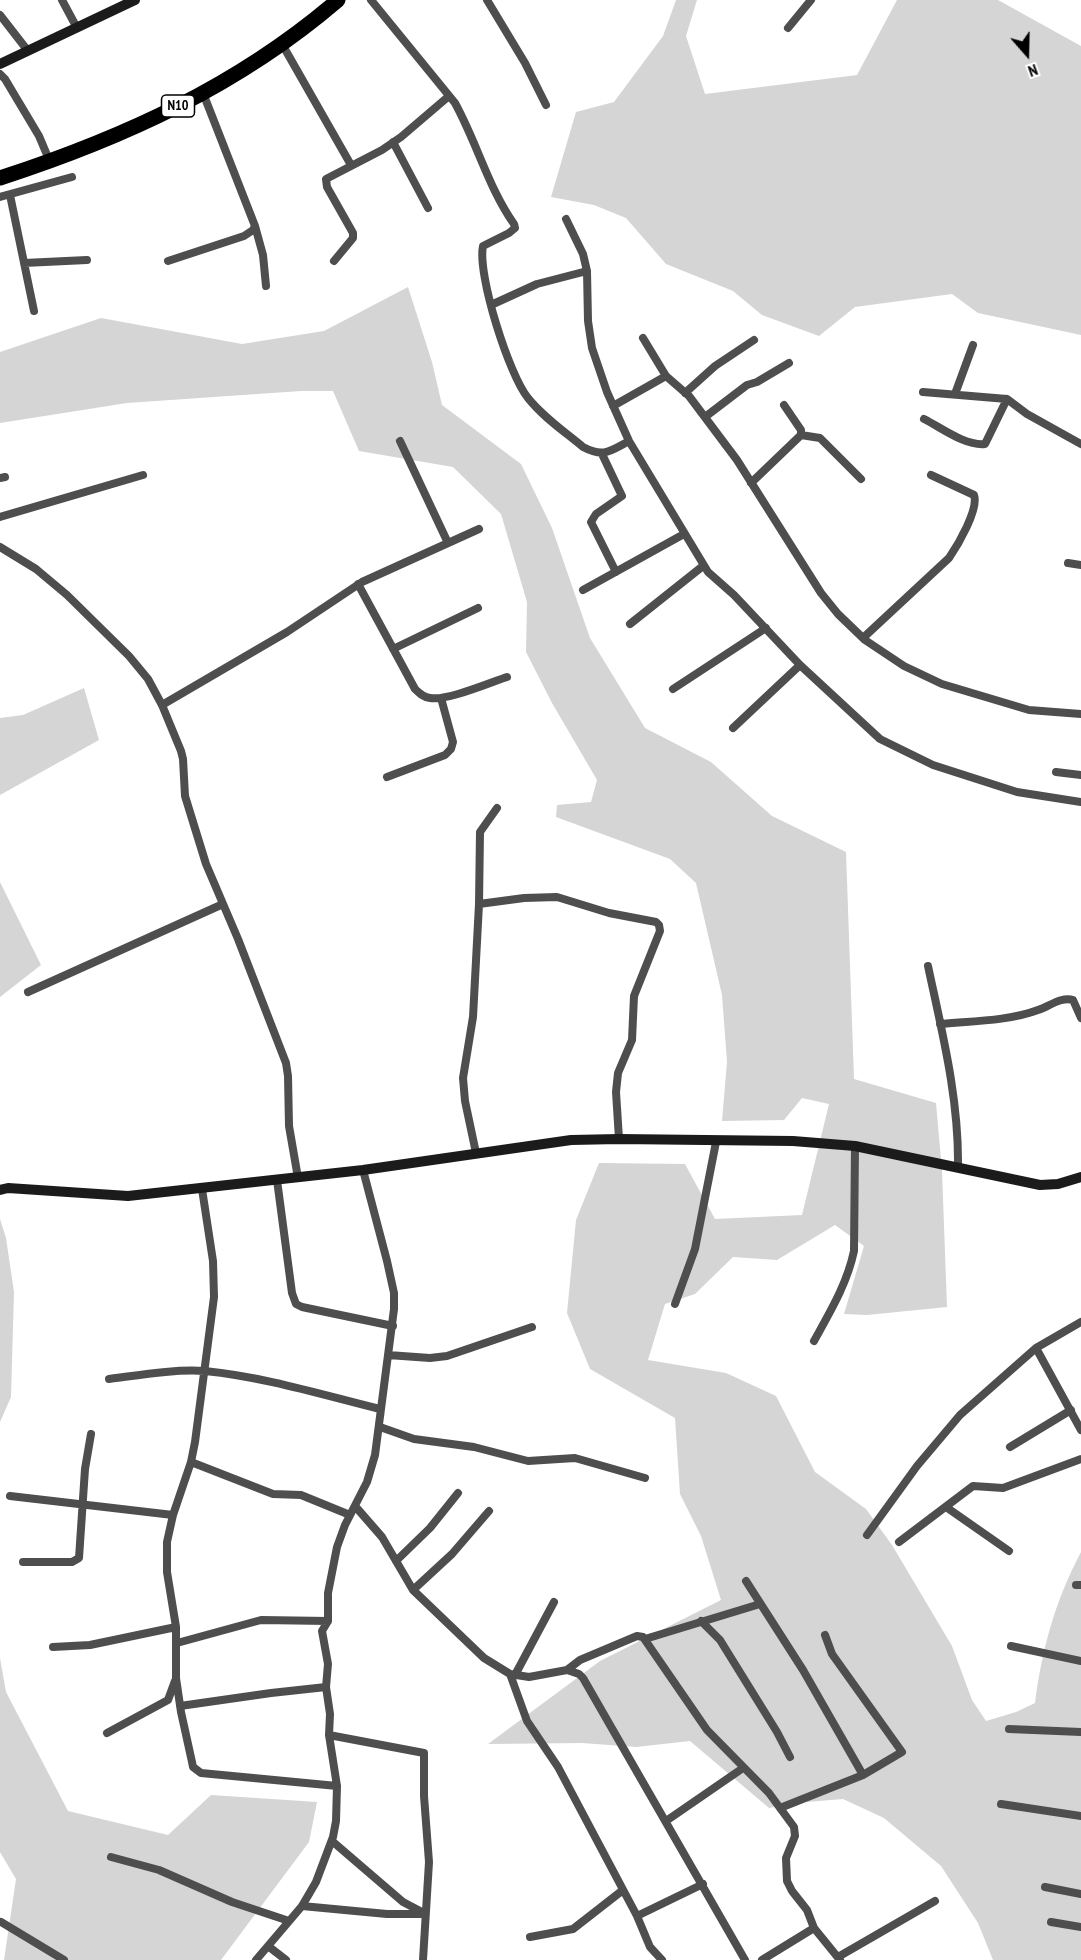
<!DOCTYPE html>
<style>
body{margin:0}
#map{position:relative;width:1081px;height:1960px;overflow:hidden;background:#fff;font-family:"PT Sans Narrow",sans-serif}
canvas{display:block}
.north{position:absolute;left:997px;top:24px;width:60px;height:60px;-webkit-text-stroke:4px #fff;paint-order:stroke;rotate:160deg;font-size:16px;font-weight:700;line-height:24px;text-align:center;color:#000}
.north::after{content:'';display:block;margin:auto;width:21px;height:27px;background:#000;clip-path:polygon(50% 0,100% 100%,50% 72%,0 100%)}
</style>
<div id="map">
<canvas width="1081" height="1960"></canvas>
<div class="north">N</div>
</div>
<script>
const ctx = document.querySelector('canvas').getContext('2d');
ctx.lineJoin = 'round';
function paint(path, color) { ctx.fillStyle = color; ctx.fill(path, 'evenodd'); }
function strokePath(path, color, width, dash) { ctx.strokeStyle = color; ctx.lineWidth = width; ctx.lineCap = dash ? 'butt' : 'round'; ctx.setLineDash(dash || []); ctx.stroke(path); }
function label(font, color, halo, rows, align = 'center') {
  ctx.font = font + ' "PT Sans Narrow",sans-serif'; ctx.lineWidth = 5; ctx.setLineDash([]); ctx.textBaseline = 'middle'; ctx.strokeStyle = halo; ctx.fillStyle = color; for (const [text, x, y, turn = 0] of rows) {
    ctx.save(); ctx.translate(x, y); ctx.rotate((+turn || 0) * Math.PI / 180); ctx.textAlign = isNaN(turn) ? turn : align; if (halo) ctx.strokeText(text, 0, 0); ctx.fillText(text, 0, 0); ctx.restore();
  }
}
paint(new Path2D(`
 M676,0h21l-11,36 19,58 152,-19 40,-75h101l83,46v289l-103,-22 -26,-19 -97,13 -36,29 -57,-21 -29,-24 -67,-27 -40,-46 -32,-13 -43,-8 25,-85 38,-10 49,-66z
 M408,287l24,75 10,43 79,59 31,64 38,110 55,90 66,34 61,54 74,36 8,227 82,24 6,68 5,136 -80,8 -23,-1 20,-68 -29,-21 -58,35 -44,-3 -38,37 -30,10 -17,56 78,13 50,23 39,76 51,37 26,36 60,101 20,54 14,21 30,-9 19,-9c7,-54 20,-102 46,-151v408h-88l-15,-37 -37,-57 -57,-48 -41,-19 -48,4 -26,5 -79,-67 -54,6 -54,-4 -94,1 112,-83 121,-61 -20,-64 -21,-42 -5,-76 -85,-49 -23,-56 9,-93 23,-57 86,1 30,55 87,-4 27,-111 -27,-6 -18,22 -62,1 5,-59 -5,-67 -26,-112 -26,-24 -114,-42 1,-12 34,-3 6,-22 -45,-77 -26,-51 1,-50 -26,-88 -48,-47 -94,-16 -26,-60h-32l-174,12 -127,20v-71l101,-34 141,26 82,-13z
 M84,688l15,52 -99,55v-77l23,-3z
 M0,882l41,83 -41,32z
 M0,1219l6,19 8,54 -3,105 -11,25z
 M0,1658l6,34 62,119 100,24 43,-40 106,7 -8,40 -88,118h-217l12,-81 -16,-27z`), '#d5d5d5');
strokePath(new Path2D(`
 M62,0l15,28
 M371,0l84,103c22,40 33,84 59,121l1,4 -6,5 -26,13c-6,28 26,129 45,152 15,19 37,34 55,49 21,11 27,4 46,-6
 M487,0l38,63 21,42
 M0,15l28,36
 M788,28l23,-28
 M282,44l69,121
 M0,74l5,5 34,57 11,26
 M393,142l35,66
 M10,195l24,116
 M0,197l72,-20
 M566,219l17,35 4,17 1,50 4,27 15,44 22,49 79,131 26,23 66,70 80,74 53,26 84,27 64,10
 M255,226l8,29 3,31
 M168,261l76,-25 9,-6 2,-4 -52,-133
 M334,261l19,-23v-5l-26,-46 -1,-8 56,-29 19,-13 48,-41
 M24,263l63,-3
 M491,305l46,-21 50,-13
 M643,338l23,38 23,20 48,64 84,133 17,21 27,26 39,26 38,18 87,26 52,4
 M923,392l84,7 20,15 54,30
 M685,393l30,-27 39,-26
 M955,394l18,-49
 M613,406l53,-30
 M705,417l42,-32 10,-3 32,-19
 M924,419c18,9 41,27 61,25l22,-45
 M801,435l19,3 41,41
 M400,441l48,102
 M602,454l20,42 -26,18 -5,8 25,50
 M0,478l5,-1
 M751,483l50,-48v-5l-17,-25
 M0,517l143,-42
 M0,547l36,22 31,26 62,61 19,23 14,26 19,46 2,8 2,37 21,68 32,75 48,124 2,13 1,50 9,52
 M1068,563l13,2
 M358,584l57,105c4,4 8,8 15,9 17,3 59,-15 77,-21
 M583,590l101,-56
 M630,624l73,-58
 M863,638l86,-80c9,-13 30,-49 25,-63l-43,-20
 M393,649l85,-41
 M673,689l93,-61
 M162,705l125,-73 75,-50 117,-53
 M733,728l67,-63
 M1056,772l25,3
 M387,777l58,-22 6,-6 2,-7 -12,-44
 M479,904l45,-6 33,-1 52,16 47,9 3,3 1,6 -26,65 -2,44 -14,33 -2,19 3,47
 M928,966c14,66 31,132 30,201
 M28,992l195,-88
 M940,1024c31,-3 69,-3 98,-14 10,-3 24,-14 35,-10l8,18
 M476,1153l-11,-52 -2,-23 10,-61 6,-113 1,-72 17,-24
 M277,1180l15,113 4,11 6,3 91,19
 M202,1189l11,72 1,36 -19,145 -4,20 -18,53 -6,27v30l9,55v51l5,34 11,50 1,5 8,6 136,13
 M675,1304l20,-55 21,-107
 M814,1341c16,-29 33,-57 40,-90l1,-105
 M1036,1348l45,82
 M388,1355l42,3 17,-2 85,-29
 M109,1379c31,-4 65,-10 96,-8 60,6 118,24 175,38
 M380,1427l34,12 60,8 54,14 47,-3 70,20
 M1010,1447l61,-37
 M191,1462l82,32 28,1 49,20
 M10,1496l163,19
 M355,1506l27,31 31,53 71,68 26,16 19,3 38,-7 12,4 4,4 162,282
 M946,1507l63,44
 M867,1535l50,-69 43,-51 76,-67 45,-26
 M899,1542l74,-56 30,2 78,-29
 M396,1561l34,-33 28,-35
 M23,1562h49l7,-4 6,-89 6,-35
 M746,1581l57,89 60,105
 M1076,1585h5
 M413,1590l39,-36 37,-43
 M701,1621l19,19 57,92 13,25
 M645,1639l115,-35
 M177,1643l84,-23 67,1
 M1011,1646l70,15
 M53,1647l37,-2 86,-18
 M567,1670l13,-10 57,-24 6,1 64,93 62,63 25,34 1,9 -9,22 1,23 5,10 15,19 7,18 26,32
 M510,1674l17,47 31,46 79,149 13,31 12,13
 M515,1675l39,-73
 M180,1706l91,-13 55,-6
 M1009,1729l72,3
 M107,1733l61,-33 7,-19
 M329,1735l95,18v43l5,66 -6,98
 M1001,1804l80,12
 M780,1808l83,-33 39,-23 -70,-98 -7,-19
 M666,1821l77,-53
 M332,1841l71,61 19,10
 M111,1857l48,13 73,32 57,19
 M1045,1887l36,7
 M302,1906l85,8h38
 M637,1916l66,-32
 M1,1922l63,38
 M1051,1922l30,5
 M530,1937l43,-8 50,-39
 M268,1946l18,14
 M838,1957l97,-56
 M256,1960l46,-54 14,-24 17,-45 3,-16 1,-35 -8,-51 1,-21 -4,-27 2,-23 -6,-33 6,-10v-28l9,-46 8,-22 22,-43 8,-27 19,-146v-16l-7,-32 -24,-91
 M762,1960l52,-32`), '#4e4e4e', 8);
strokePath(new Path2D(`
 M0,64l135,-64
 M0,1190l8,-2 120,8 235,-26 208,-30 48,-1 174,2 62,5 185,39 18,-1 23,-7`), '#1b1b1b', 10);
strokePath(new Path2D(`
 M0,178c123,-40 238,-92 338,-178`), '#000', 15);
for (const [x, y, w] of [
 [178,106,33]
]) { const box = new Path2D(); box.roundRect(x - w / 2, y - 11, w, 22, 4.5); ctx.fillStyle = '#fff'; ctx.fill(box); strokePath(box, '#000', 1.5); }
label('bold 14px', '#000', null, [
 ["N10",178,106]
]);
</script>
